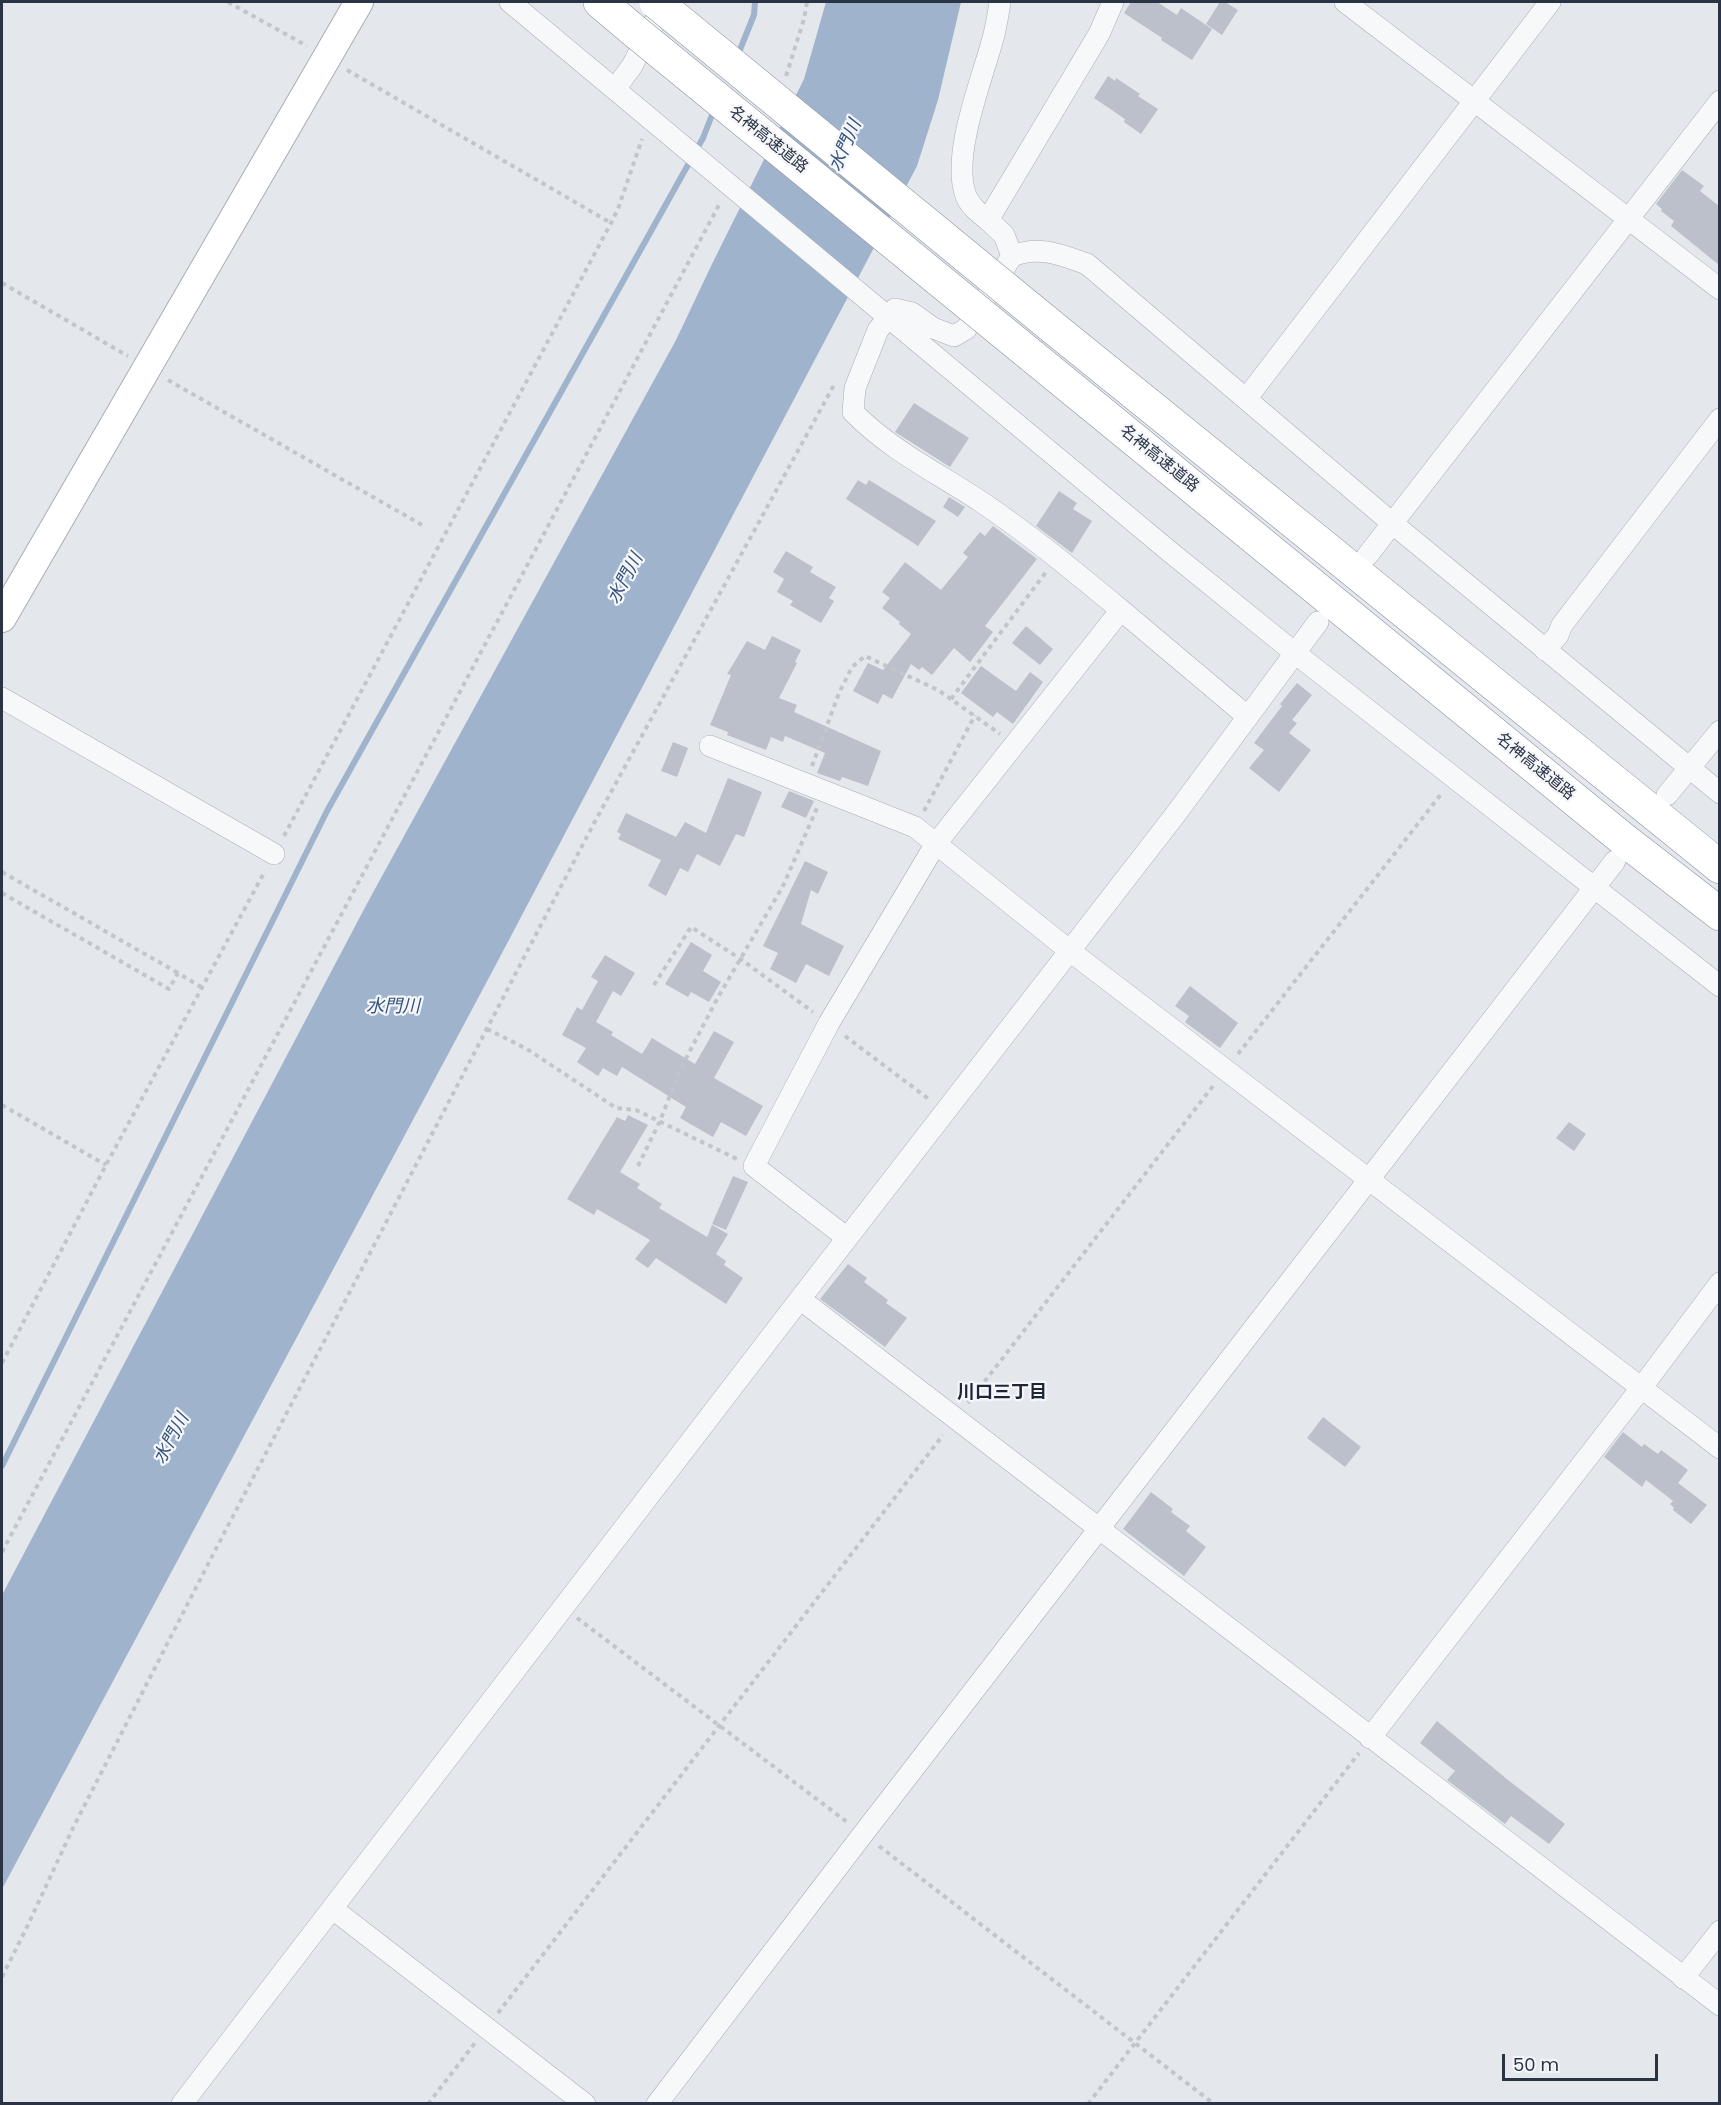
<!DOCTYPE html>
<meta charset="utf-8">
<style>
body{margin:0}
#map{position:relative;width:1721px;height:2105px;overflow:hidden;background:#e4e7ec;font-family:Poppins,sans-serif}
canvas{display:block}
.frame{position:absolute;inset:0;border:3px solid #2b3445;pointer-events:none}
.scale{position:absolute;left:1502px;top:2054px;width:156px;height:27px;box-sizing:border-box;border:3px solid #2b3445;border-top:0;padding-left:8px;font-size:18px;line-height:21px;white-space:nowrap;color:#2b3445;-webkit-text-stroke:4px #f4f6f9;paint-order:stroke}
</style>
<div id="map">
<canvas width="1721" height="2105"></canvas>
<div class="frame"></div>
<div class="scale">50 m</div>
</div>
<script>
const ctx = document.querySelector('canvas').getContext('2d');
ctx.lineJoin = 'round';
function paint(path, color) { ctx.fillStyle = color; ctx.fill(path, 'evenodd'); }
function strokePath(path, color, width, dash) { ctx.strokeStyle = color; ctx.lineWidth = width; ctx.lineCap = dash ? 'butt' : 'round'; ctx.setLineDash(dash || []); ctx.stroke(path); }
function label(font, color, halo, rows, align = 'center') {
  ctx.font = font + ' Poppins,"Noto Sans JP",sans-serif'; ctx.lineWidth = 4.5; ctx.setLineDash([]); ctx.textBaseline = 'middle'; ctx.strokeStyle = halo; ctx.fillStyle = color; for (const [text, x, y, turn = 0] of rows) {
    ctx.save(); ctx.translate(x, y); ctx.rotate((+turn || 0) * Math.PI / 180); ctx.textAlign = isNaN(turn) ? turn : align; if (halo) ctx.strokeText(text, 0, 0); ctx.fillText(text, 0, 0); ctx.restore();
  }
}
paint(new Path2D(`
 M826,2h135l-23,98 -21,66 -425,806 -490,917v-294l368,-697 306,-558 36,-76 92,-185z`), '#9fb4cc');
strokePath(new Path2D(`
 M737,57l17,-42 1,-13
 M2,1466l325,-655 376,-673 11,-28`), '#9fb4cc', 6);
paint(new Path2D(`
 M1131,2h26l20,13 4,-7 31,21 -20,31 -31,-20 1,-2 -38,-25z
 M1220,2h5l13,8 -16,25 -16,-11z
 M1108,76l7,5 1,-3 24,16 -2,2 20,13 -17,25 -17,-12 1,-3 -31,-21z
 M1682,170l22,16 -4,5 19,15v59l-48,-39 3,-5 -13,-10 1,-2 -6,-5z
 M914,403l55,35 -19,29 -55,-35z
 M858,480l8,5 3,-5 67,41 -18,25 -72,-47z
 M1059,491l18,12 -4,6 19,12 -20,32 -36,-27z
 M949,497l16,10 -7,10 -15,-10z
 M993,526l44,33 -52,67 8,6 -23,30 -16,-14 -22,27 -10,-8 -3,3 -8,-6 -19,35 -9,-5 -5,10 -25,-13 15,-28 15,7 28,-36 -12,-10 1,-2 -18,-14 8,-10 -8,-6 23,-30 36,28 27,-33 -5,-4 17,-21 5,4z
 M786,551l27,16 -3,5 26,15 -7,11 5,3 -13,22 -31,-18 3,-4 -16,-9 7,-13 -11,-7z
 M1026,626l27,23 -13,16 -28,-22z
 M772,636l29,14 -6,12 2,1 -18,35 18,7 -3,7 87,39 -13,35 -26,-9 -2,4 -23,-8 8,-20 -40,-17 -2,6 -12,-5 -5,13 -39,-15 1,-3 -18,-7 21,-50 -4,-1 20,-33 18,9z
 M981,666l35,25 14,-19 13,10 -30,42 -16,-12 -4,5 -32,-24z
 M1297,683l15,12 -20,25 5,3 -8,10 22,17 -32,42 -30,-24 15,-18 -10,-7 28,-37 -2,-2z
 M673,742l15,6 -11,29 -16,-6z
 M728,778l34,14 -18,45 -8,-3 -16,32 -23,-12 -9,18 -8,-4 -14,28 -18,-10 13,-26 -43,-21 3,-5 -4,-2 9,-19 50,24 9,-15 21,11z
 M789,791l25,10 -8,17 -25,-11z
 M805,861l23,11 -10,22 -7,-4 -10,34 43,22 -15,30 -23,-12 -10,19 -26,-14 8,-16 -15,-7z
 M691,942l21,13 -9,16 18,11 -12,20 -18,-10 -3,5 -23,-13z
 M605,955l30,18 -14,23 -8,-5 -17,31 17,10 -2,3 31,19 10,-16 43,26 19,-33 20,11 -20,36 49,28 -17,30 -25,-14 -8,15 -33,-19 6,-11 -64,-40 -5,9 -14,-8 -5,8 -21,-14 9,-14 -24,-13 15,-28 5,3 16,-29 -7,-4z
 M1190,986l48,37 -18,25 -35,-26 4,-6 -14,-10z
 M628,1115l20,10 -28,47 20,12 -3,4 25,16 -3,4 48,29 5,-12 16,9 -12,20 10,7 -2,4 19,13 -17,26 -70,-46 -8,10 -13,-9 15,-19 -53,-31 -3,6 -27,-16 50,-82 8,4z
 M1569,1122l17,12 -12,17 -18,-13z
 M733,1176l15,6 -22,48 -14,-6z
 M848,1264l19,14 -3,4 24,18 -2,3 21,15 -22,29 -65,-48z
 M1323,1417l38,30 -16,20 -38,-29z
 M1623,1432l19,15 2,-3 14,10 3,-4 27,20 -10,13 29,22 -16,19 -18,-14 1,-2 -4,-4 3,-3 -27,-21 -4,7 -38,-30z
 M1151,1492l22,17 -2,3 19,14 -4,5 20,16 -22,29 -61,-47z
 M1437,1721l71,59 57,44 -16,20 -38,-28 -6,8 -58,-44 8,-9 -35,-28z`), '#bbc0ca');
const street = new Path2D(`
 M510,2l659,549 126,102 425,333
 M1345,2l375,287
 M615,89l17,-23 33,-64
 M988,220c-9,-7 -18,-14 -22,-24 -15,-39 15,-114 26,-154 4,-13 6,-27 8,-40
 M1012,256l-8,-21 -16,-15 111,-186 14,-32
 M1246,399l304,-397
 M1367,556l353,-455
 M1121,610c-46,-38 -92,-76 -141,-109 -44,-29 -90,-51 -127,-89l2,-24 23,-58 17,-21 17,4 21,15 21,8 12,-7 46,-73c28,-11 49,-1 75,8l305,259 328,270
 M1545,650l13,-15 4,-10 158,-206
 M2,698l272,156
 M710,746l205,81 155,124 650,497
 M1667,795l53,-64
 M847,1238l-93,-72 75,-143 106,-178 186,-235 127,107
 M800,1299l920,706
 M1370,1738l272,-351 78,-104
 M333,1909l252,195
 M1683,1978l37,-47
 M182,2104l618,-805 375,-484 143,-193
 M657,2104l206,-270 752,-973`);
const secondary = new Path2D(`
 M2,618l357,-616`);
const highway = new Path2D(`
 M600,2l32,27
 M1050,325l670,542
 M1032,356l591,483 97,75`);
strokePath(street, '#a9aeb7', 22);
strokePath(secondary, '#a9aeb7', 30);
strokePath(highway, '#8b94a3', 34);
strokePath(new Path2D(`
 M228,2l79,44
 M347,70l264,153
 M786,76l18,-57 3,-17
 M2,283l126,73
 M168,380l254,145
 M951,699l95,-127
 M812,766l27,-73 13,-26 13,-11 73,34 62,44
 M924,811l51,-96
 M284,836l327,-613 7,-14 24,-70
 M2,872l176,101
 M2,893l167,96 9,-16 23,14
 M654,985l37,-58 51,33 71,52
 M487,1029l40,20 89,59 20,2 101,49
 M845,1036l85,64
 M1238,1054l204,-261
 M2,1105l104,60
 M638,1166l22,-45 20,-51 37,-71 66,-113 34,-78
 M2,1363l104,-198 159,-294
 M968,1403l245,-317
 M2,1552l718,-1349
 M577,1618l270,204
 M879,1846l335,258
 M2,1977l25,-50 46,-99 133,-260 387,-743 241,-440
 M498,2013l445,-578
 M428,2104l47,-61
 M1088,2104l271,-351`), '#c2c5cb', 4, [4.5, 4.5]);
strokePath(street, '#f7f8fa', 21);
strokePath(secondary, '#fff', 28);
strokePath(highway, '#fff', 33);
const highwayBridge = new Path2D(`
 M656,2l394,323
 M632,29l400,327`);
strokePath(highwayBridge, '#8b94a3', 34, []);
strokePath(highwayBridge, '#fff', 33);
label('16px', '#2b3445', '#f4f6f9', [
 ["名神高速道路",768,140,39],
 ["名神高速道路",1159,459,39],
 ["名神高速道路",1535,767,39]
]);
label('italic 18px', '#34527a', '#f4f6f9', [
 ["水門川",846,146,-66],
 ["水門川",626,579,-62],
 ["水門川",393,1007],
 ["水門川",172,1439,-62]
]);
label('bold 18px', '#1d2536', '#f4f6f9', [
 ["川口三丁目",1002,1393]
]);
</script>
